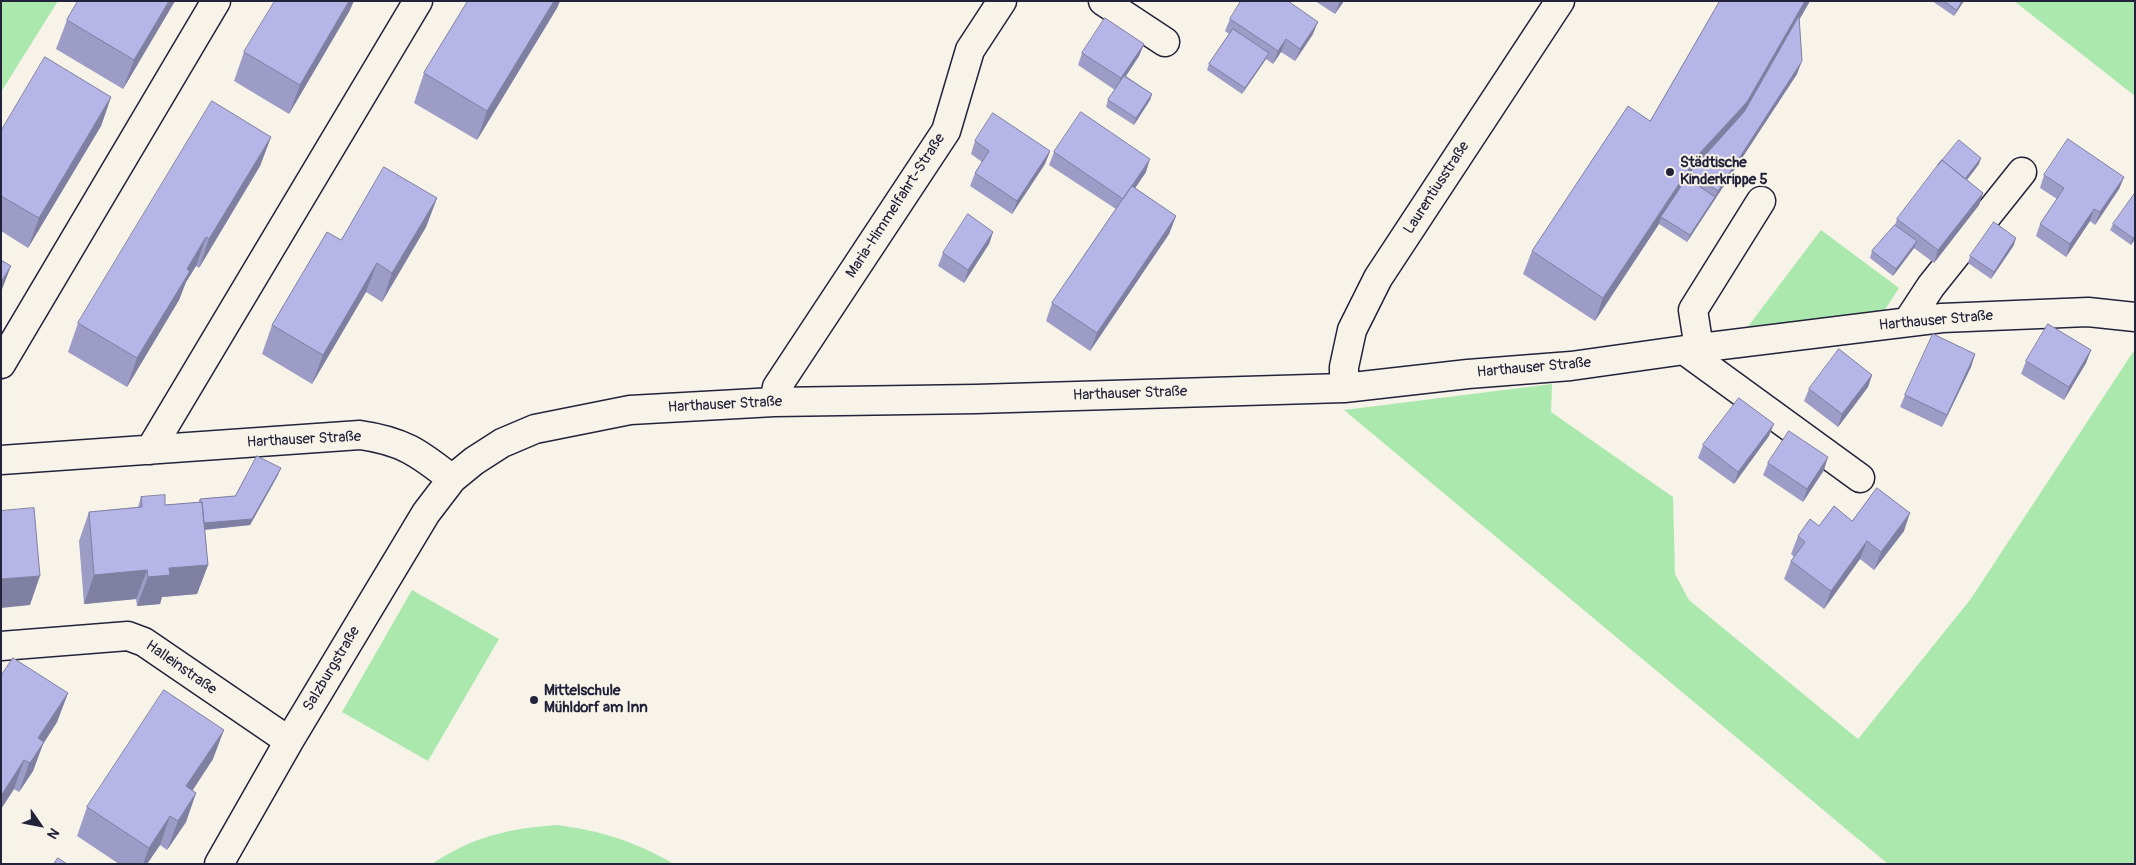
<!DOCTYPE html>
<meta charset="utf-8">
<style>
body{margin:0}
#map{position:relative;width:2136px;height:865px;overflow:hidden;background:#f7f3e8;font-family:Pangolin,sans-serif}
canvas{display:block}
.frame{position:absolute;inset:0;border:2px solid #22223b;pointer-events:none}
.north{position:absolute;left:15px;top:800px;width:50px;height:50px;-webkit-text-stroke:4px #f7f3e8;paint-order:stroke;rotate:123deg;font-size:14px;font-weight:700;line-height:20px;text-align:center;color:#22223b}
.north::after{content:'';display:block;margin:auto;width:18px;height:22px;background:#22223b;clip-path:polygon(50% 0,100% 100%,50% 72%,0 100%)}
</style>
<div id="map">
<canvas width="2136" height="865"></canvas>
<div class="frame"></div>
<div class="north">N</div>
</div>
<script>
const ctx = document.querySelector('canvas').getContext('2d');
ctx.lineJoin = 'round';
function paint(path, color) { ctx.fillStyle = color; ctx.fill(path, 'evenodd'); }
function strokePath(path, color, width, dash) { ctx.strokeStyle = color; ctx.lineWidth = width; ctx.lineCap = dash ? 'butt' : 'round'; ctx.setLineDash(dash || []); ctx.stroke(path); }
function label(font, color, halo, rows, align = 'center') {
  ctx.font = font + ' Pangolin,sans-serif'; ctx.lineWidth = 4; ctx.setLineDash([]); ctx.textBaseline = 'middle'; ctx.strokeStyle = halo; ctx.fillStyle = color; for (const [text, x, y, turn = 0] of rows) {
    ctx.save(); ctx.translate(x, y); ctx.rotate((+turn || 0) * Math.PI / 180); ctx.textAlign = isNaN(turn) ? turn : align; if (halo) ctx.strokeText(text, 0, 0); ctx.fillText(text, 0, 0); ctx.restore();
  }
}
paint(new Path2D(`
 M1,1h57l-57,91z
 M2014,1h121v95z
 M1821,230l78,58 -18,28 -138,17z
 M2135,349v515h-247l-544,-454 208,-26 -1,28 122,85 2,77 14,26 169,139 112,-139z
 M412,590l87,49 -71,122 -86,-49z
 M557,825c45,6 77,16 117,39h-242c39,-27 79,-36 125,-39z`), '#abe8ae');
const minor = new Path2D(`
 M1103,1l62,41
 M1908,321l23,-35 91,-114
 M1699,348l-6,-38 68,-109
 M1684,350l176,128
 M1,364l215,-363
 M1344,388v-21l8,-37 26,-52 182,-277
 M774,402l3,-15 169,-256 24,-81 32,-49
 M150,450l268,-449
 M1,460l359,-25c43,6 59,18 92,44
 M1,646l127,-10 16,6 145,99
 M219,864l70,-123 137,-228 26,-34 22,-18 28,-18 33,-14 95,-19 144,-8 202,-3 368,-11 124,-14 103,-8 128,-18 243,-30 146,-6 47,5`);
strokePath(minor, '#22223b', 31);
strokePath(minor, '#f7f3e8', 28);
paint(new Path2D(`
 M78,1h97l-52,88 -67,-40 11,-29z
 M468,1h92l-3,7 -80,132 -63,-37 10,-30z
 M1315,1h29l-9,13z
 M1720,1h90l-11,19 -2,54 -110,168 -28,-18 -64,97 -72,-47 9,-23 118,-130z
 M1932,1h32l-10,15z
 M350,10l-61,104 -55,-33 10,-29z
 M1230,19l83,15 -18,27 -14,-9 -8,12 -7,-5 -24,35 -35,-24 2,-6 20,-30 -4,-3z
 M1144,44l-5,12 -13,20 26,18 -2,6 -16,25 -28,-18 2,-7 7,-10 -37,-25 4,-12z
 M111,97l-10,29 -73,122 -27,-17v-100z
 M271,137l-11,29 -61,102 -3,-2 -10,16 -7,18 -52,87 -59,-35 10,-29z
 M975,141l75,10 -5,13 -33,50 -42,-28 5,-13 7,-11 -11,-8z
 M1054,152l92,20 -11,16 41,28 -7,18 -79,117 -44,-30 6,-18 64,-94 -67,-44z
 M1979,164l-12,16 16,13 -4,12 -45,58 -20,-15 -21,28 -23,-18 2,-7 23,-26 2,-6z
 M2044,175l80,2 -5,12 -24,36 -5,-4 -24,36 -30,-21 4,-12 17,-25 -17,-11z
 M437,198l-11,29 -44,75 -16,-10 -54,92 -50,-30 10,-29 69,-85z
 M2113,224l22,15 -4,6 -21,-15z
 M993,232l-4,12 -25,39 -26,-17 5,-13z
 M2014,245l-23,34 -23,-16 2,-7z
 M2091,350l-5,13 -22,37 -43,-26 5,-13z
 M1975,354l-4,13 -29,60 -42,-20 5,-12z
 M1872,375l-4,12 -30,40 -34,-26 5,-12z
 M1769,436l-35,48 -36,-26 5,-13z
 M1768,463l56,7 -21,32 -40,-27z
 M278,475l-28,50 -45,5 3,35 -11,29 -35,3 -2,7 -23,2 -1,-7 -52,5 -5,-63 10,-29 49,-5 3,-10 24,8 34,-3 1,-3 35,-3z
 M1852,521l52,10 -30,39 -14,-11 -36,50 -40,-30 7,-18 3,-4 -3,-3 7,-18 21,-10z
 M1,676l67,17 -11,29 -14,22 -10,27 -14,21 -5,-3 -13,20z
 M213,759l-21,31 4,3 -10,29 -19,28 -7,-5 -13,19h-28l-42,-28 10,-29z`), '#9c9cc7');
paint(new Path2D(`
 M169,1h6l-52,88 11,-29z
 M349,1h5l-4,9 -61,104 11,-29z
 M554,1h6l-3,7 -80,132 10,-29z
 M1340,1h4l-9,13z
 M1805,1h5l-71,123 -49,48 -5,12 -24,33 -2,7 -64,97 8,-23 96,-144z
 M1962,1h2l-10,15 3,-6z
 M1318,22l-5,12 -18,27 5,-12z
 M1286,39l-5,13 -8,12 5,-13z
 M1144,44l-5,12 -23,35 5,-13z
 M1269,53l-3,6 -24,35 3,-6z
 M1802,61l-5,13 -110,168 3,-7 25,-38 3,-6z
 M1152,94l-2,6 -16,25 2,-7z
 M111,97l-10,29 -73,122 11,-30z
 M271,137l-11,29 -61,102 10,-29z
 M1050,151l-5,13 -33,50 5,-13z
 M1981,158l-2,6 -20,26 2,-7z
 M1150,159l-4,13 -27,40 5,-13z
 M2124,177l-5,12 -24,36 5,-13z
 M1983,193l-4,12 -45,58 4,-13z
 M437,198l-11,29 -44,75 10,-29z
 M2094,209l-4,12 -24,36 4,-13z
 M1176,216l-7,18 -79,117 7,-18z
 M993,232l-4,12 -25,39 4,-13z
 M2135,236v3l-4,6 2,-7z
 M206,237l-10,29 -10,16 -7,18 -52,87 10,-29 50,-89z
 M2016,238l-2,7 -23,34 3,-7z
 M1917,241l-3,7 -21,28 3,-7z
 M377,263l-11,29 -54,92 11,-29z
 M11,266l-10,26v-10z
 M2091,350l-5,13 -22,37 5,-13z
 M1975,354l-4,13 -29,60 5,-12z
 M1872,375l-4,12 -30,40 4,-13z
 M1774,424l-5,12 -35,48 4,-12z
 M1828,457l-4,13 -21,32 4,-13z
 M281,468l-3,7 -28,50 -50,5 2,-7z
 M1910,513l-6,18 -30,39 7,-18z
 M1867,541l-7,18 -36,50 7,-18z
 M208,565l-11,29 -35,3 -2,7 -23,2 11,-29 21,-9z
 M147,570l-11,29 -52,5 10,-29z
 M40,576l-10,29 -29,3v-29z
 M68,693l-11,29 -14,22 -10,27 -14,21 19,-54z
 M224,730l-11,29 -37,57 10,-30z
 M24,760l-10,29 -13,20v-13z
 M196,793l-10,29 -19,28 11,-29z
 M170,816l-10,29 -13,19h-4l6,-16z`), '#7f7fa2');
const building = new Path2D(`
 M78,1h91l-35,59 -67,-40z
 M275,1h74l-49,84 -56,-33z
 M468,1h86l-67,110 -63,-38z
 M1241,1h47l30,21 -18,27 -14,-10 -8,12 -48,-32z
 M1720,1h85l-58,101 -48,52 -96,144 -71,-47 96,-145 22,15z
 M1944,1h18l-5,9z
 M1799,16l3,45 -84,130 -28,-19 54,-60z
 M1105,18l39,26 -23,34 -39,-25z
 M1233,29l36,24 -24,35 -36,-24z
 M45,57l66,40 -72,121 -38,-22v-65z
 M1124,76l28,18 -16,24 -28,-18z
 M212,101l59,36 -62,102 -3,-2 -19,32 3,2 -53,87 -59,-35z
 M1081,112l69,47 -27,40 -69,-47z
 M993,113l57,38 -33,50 -42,-28 14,-22 -14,-10z
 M2068,139l56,38 -24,35 -6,-3 -24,35 -30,-20 24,-36 -20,-13z
 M1959,140l22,18 -16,21 -23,-19 -4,5z
 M1942,160l41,33 -45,57 -41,-31z
 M384,167l53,31 -45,75 -15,-10 -54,92 -51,-30 55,-93 14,8z
 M1687,178l28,19 -25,38 -29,-18z
 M1132,186l44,30 -79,117 -45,-30z
 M2135,193v43l-2,2 -20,-14z
 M968,214l25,18 -25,38 -25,-17z
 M1994,222l22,16 -22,34 -24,-16z
 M1895,225l22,16 -21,28 -24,-18z
 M1,260l10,6 -10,16z
 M2048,324l43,26 -22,37 -43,-26z
 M1933,334l42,20 -28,61 -42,-20z
 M1839,349l33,26 -30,39 -33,-25z
 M1739,398l35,26 -36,48 -35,-27z
 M1789,431l39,26 -21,32 -39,-26z
 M257,456l24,12 -29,51 -48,4 -2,-21h-2v-3l35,-3z
 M1877,488l33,25 -29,39 -14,-11 -36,50 -40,-30 14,-19 -7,-6 12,-17 9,7 15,-20 18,15z
 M165,495v10l37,-3 6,63 -39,3 1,7 -22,2 -1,-7 -53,5 -5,-63 53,-5 -1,-10z
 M34,508l6,68 -39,3v-68z
 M13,658l55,35 -30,45 6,4 -14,21 -6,-3 -23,36v-120z
 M164,690l60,40 -38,56 10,7 -18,28 -8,-5 -21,32 -62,-41z
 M58,858l9,6h-13z`);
paint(building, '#b5b5e7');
strokePath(building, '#7f7fa2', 1);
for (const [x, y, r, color] of [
 [1670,172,5,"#22223b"],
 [534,700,5,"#22223b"]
]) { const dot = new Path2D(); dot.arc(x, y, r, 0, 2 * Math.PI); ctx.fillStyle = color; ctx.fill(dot); strokePath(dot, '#f7f3e8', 2); }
label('bold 15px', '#22223b', '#f7f3e8', [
 ["Städtische",1680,163],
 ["Kinderkrippe 5",1680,180],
 ["Mittelschule",544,691],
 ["Mühldorf am Inn",544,708]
], 'left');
label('15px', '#22223b', '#f7f3e8', [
 ["Laurentiusstraße",1437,188,-57],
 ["Maria-Himmelfahrt-Straße",896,206,-57],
 ["Harthauser Straße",1936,321,-5],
 ["Harthauser Straße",1534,368,-5],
 ["Harthauser Straße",1130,394,-2],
 ["Harthauser Straße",725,405,-3],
 ["Harthauser Straße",304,440,-3],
 ["Halleinstraße",181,668,35],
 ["Salzburgstraße",332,669,-59]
]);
</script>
